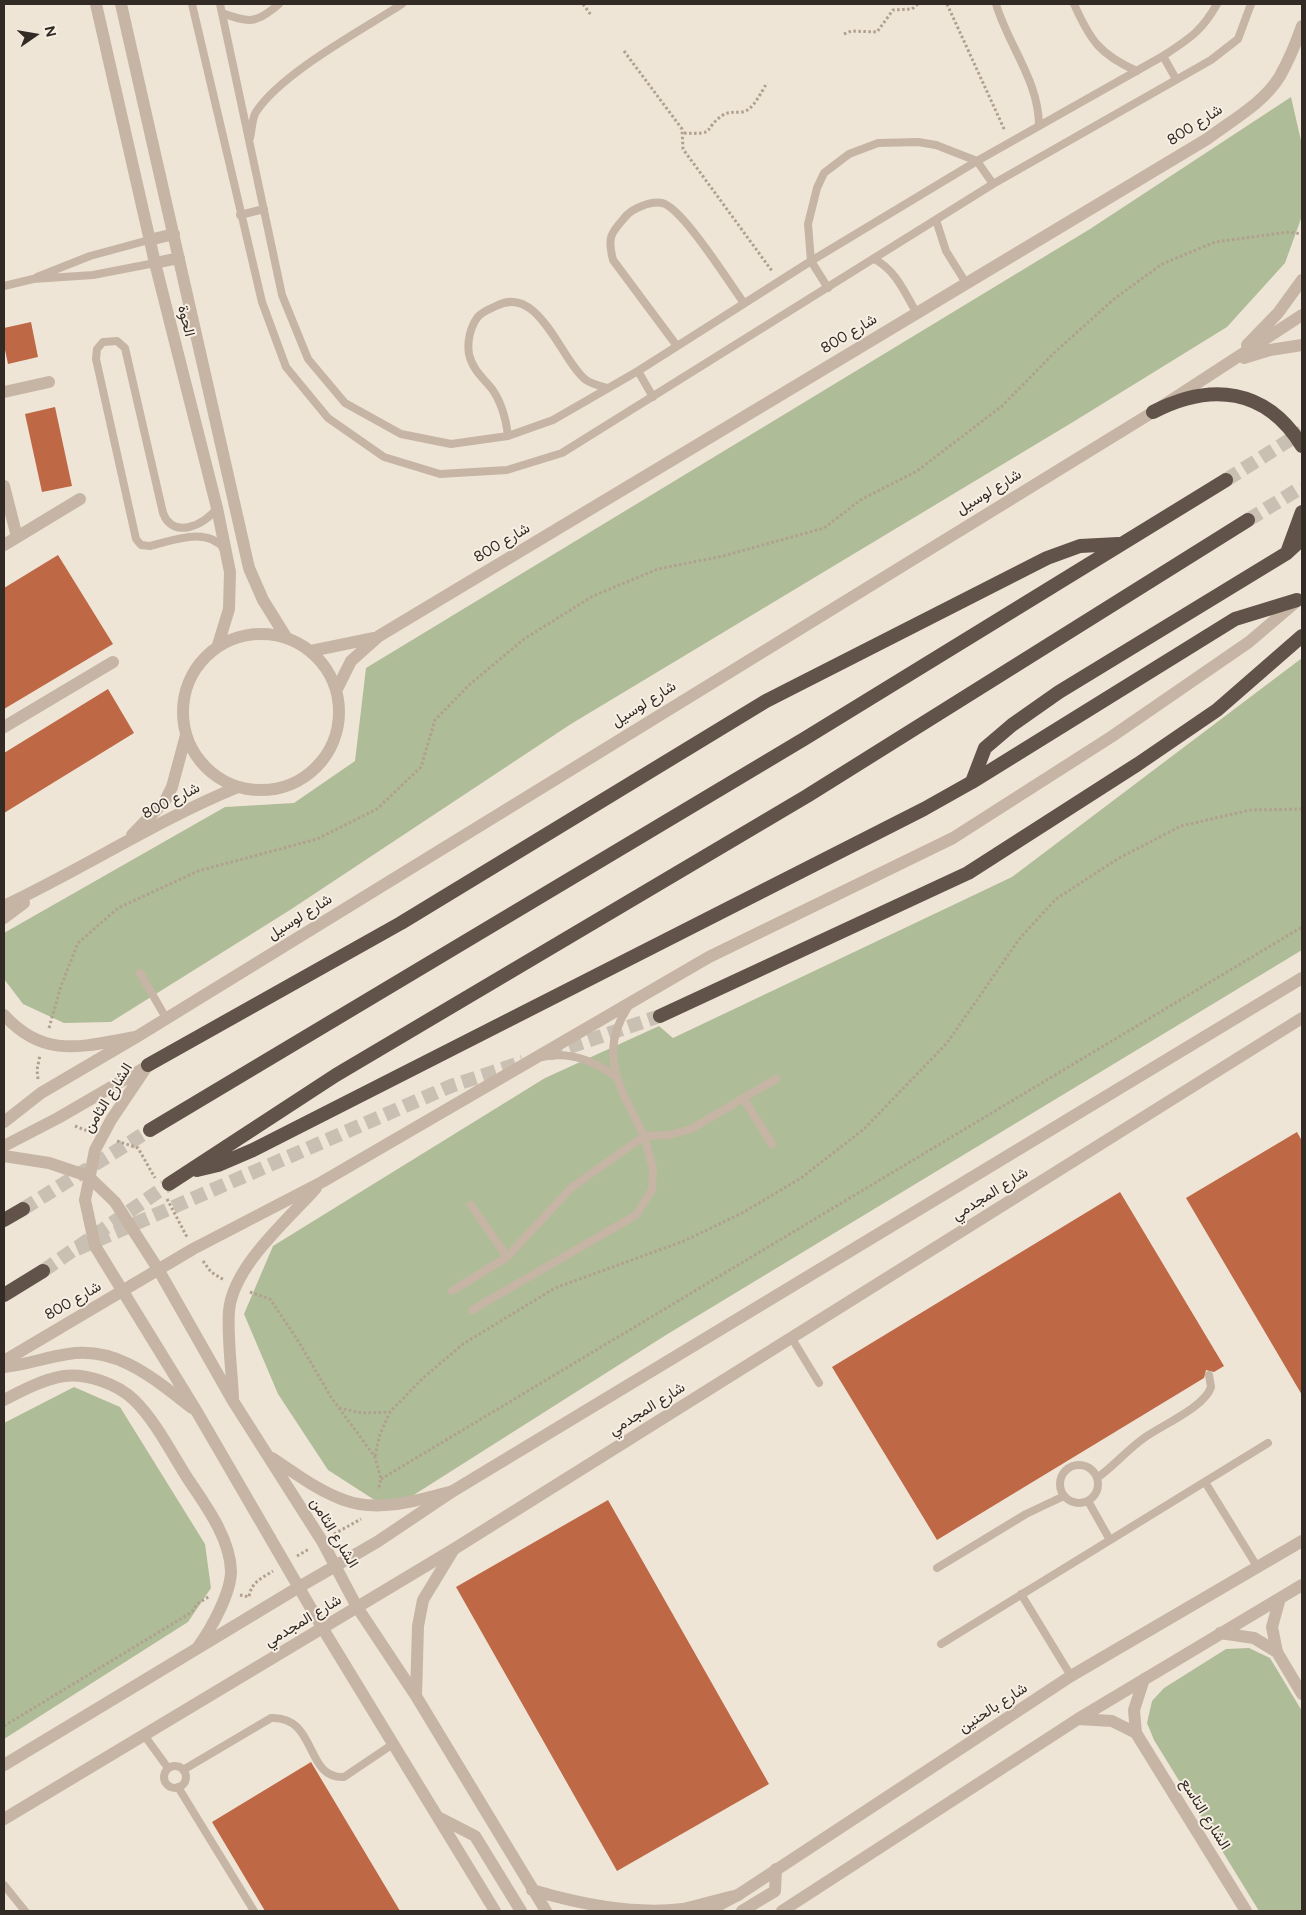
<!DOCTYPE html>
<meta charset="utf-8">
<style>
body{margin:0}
#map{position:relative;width:1306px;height:1915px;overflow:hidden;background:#efe5d7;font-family:Figtree,sans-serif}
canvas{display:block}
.frame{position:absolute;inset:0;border:5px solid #322a25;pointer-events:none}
.north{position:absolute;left:10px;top:10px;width:50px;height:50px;-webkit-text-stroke:4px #f7efe3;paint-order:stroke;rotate:77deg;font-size:14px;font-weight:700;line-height:20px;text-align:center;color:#322a25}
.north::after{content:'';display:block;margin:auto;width:18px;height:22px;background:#322a25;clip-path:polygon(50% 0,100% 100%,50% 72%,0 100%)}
</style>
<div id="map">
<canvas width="1306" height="1915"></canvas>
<div class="frame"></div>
<div class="north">N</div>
</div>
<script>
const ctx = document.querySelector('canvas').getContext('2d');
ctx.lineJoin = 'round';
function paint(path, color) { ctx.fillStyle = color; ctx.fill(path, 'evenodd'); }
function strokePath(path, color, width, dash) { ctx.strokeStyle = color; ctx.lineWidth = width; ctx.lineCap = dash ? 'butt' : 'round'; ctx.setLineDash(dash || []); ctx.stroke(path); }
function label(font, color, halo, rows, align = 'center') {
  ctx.font = font + ' Figtree,Vazirmatn,sans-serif'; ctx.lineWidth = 4; ctx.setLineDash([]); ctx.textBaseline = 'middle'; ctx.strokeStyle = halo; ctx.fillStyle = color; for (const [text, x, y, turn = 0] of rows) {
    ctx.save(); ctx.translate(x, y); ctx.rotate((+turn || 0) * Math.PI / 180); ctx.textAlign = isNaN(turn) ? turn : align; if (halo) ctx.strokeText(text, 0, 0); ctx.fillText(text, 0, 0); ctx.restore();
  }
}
paint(new Path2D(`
 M1291,97l11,48v71l-17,47 -58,64 -154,95 -502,302 -281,186 -179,112 -47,1 -41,-19 -19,-25v-46l221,-126 69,-4 61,-42 11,-93 724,-439z
 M1302,658v292l-636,385 -276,175 -62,-40 -50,-76 -34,-80 29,-68 272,-168 114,-52 14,12 339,-161z
 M74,1387l46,20 85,137 6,44 -23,34 -184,117v-316z
 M1249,1648l21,10 32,53v200h-43l-105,-171 -7,-17 5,-22 12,-13 62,-39z`), '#afbc98');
paint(new Path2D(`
 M31,322l7,35 -30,7 -4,-19v-17z
 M55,407l17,79 -30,6 -17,-78z
 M58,555l55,89 -109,65v-121z
 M108,689l26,44 -130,80v-60z
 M1297,1132l5,9v254l-116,-197z
 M1120,1192l104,174 -10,6 -8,-2 -2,8 -267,162 -105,-173z
 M608,1500l161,284 -152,87 -161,-284z
 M311,1762l89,149h-135l-53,-89z`), '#be6846');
strokePath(new Path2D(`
 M1226,480l76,-48
 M1248,520l54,-33
 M549,1054l111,-38
 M23,1209l127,-79
 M77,1249l374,-163 72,-24
 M43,1271l126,-87`), '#c9c0b3', 14, [14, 7]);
strokePath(new Path2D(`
 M583,4l8,11
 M947,4l58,127
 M844,34l7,-3 26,1 16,-22 19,-1 6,-5
 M624,51l58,78 1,20 89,122
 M684,133c34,2 18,-4 39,-18 6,-4 12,-2 19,-3 11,-1 19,-20 25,-29
 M49,1028l12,-42 17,-43 40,-35 80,-37 119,-32 60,-30 44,-42 14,-47 34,-35 55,-46 69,-43 65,-27 65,-13 101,-28 38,-29 55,-28 85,-65 52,-53 60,-54 48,-35 53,-22 74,-10 13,2
 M38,1079l-1,-9 3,-15
 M75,1126l15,6
 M117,1141l21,7 17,30
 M167,1199l20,38
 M203,1261l8,11 13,8
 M250,1292l20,7 27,40 34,58 44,60 6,22 -3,11
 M339,1408l23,5 28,-1
 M375,1456l5,-22 10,-22 33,-34 40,-34 92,-56 129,-47 60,-29 57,-34 63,-49 83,-86 73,-105 36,-39 63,-41 62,-32 69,-16 52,-1
 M381,1479l921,-552
 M334,1534l27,-15
 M297,1556l12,-7
 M240,1595l9,2c2,-15 13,-19 24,-26
 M4,1726l188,-114 5,-8 13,-8`), '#b19f8f', 3, [2.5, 2.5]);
strokePath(new Path2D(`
 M192,4l70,298 24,65 42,51 56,39 56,17 67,-4 55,-17 431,-269 218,-124 27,-21 13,-35
 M220,4l62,291 26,64 37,44 56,31 50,10 57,-8 45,-16 85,-49 173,-110 166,-100 186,-105c26,-17 39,-25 54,-52
 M996,4c12,41 43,77 43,122
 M1074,4c16,36 26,51 63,67
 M222,13c27,10 34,11 57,-9
 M1163,56l13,23
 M250,138c2,-8 2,-20 6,-26 25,-39 106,-82 146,-108
 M240,215l24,-6
 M936,220l10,31 20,32
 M874,259c21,10 31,34 42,53
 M37,277l53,-21 59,-16
 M4,286l29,-7 60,-4 62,-12
 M828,288l-17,-27 -3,-37 9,-36 7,-15 25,-19 29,-11 40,-1 18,3 41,16 16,23
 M677,346l-64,-86c-6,-24 -2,-27 13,-44 7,-8 25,-15 36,-13 20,4 68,81 82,100
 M638,371l15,26
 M508,436c-2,-17 -6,-33 -16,-47 -9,-11 -20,-20 -23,-35 -2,-12 1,-26 8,-36 4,-6 13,-9 19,-12 43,-23 65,55 90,74 6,4 14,6 21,8
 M217,508c-12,17 -44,32 -54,5l-38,-165 -8,-7 -14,1 -6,7 -1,10 40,180 5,6 9,1c22,-5 57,-20 74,3
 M140,973l26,45
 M628,1007c-32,49 -6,83 16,129l25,-1 22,-6 85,-50
 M542,1057c27,-6 51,3 73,19
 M743,1098l29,46
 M471,1205l36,52 64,-69 73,-52 9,33 -1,21 -16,25 -164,95
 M452,1291l55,-34
 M791,1337l28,46
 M1060 1484a19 19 0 1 1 38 0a19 19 0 1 1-38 0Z
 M1097,1478c17,-12 30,-28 47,-40 18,-13 61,-31 67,-51l-2,-12
 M1205,1482l53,86
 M1088,1501l22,39
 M937,1568l89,-54 38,-18
 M1021,1594l50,82
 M941,1644l327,-201
 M144,1735l24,33
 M164 1777a11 11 0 1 1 22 0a11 11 0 1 1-22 0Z
 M183,1770l88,-52c47,-2 33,61 73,59l49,-33
 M178,1787l76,124
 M4,1885l21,26`), '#c6b5a4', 8);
strokePath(new Path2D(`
 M96,4l59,259 62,245 13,64 -1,37 -11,36
 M121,4l128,564 14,32 23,37
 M149,240l25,-6
 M155,263l24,-5
 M4,392l45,-10
 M4,486l13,51
 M4,545l76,-46
 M183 712a78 78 0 1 1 156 0a78 78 0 1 1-156 0Z
 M311,651l63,-13
 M337,689l14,-28 28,-25 828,-497c25,-19 57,-36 73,-63 9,-16 16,-33 22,-50
 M4,727l109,-65
 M132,835l33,-34 7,-14 14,-52
 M4,906c79,-37 153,-86 234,-119
 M4,918l20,-15
 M4,1015c41,45 79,31 132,22
 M1280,1598l-8,29 5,25 25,42
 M1220,1633l34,5 23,14
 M1144,1679l-10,31 2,23 110,178
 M1078,1719l34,2 24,12
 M4,1765l295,-178 78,-45 76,-51 849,-513
 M4,1819l450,-270 848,-531
 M708,1911l30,-16 333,-219 231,-135
 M782,1911l296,-192 224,-134`), '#c6b5a4', 12);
strokePath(new Path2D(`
 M1247,345l31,-32 24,-33
 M1244,358l26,-8 32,-5
 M148,1065l-37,55 -16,30 -10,50 10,46 102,166 126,217 172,282
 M4,1122l37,-29 97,-57 1015,-624 149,-97
 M4,1146l54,-28 88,-51
 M4,1156l45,7 39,13 27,26 43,67 75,132 89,140 35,66 59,89 130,215
 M4,1361l189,-112 129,-67 387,-225 244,-119 158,-101 138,-95 48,-41
 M4,1367c22,-2 42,-10 64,-13 50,-8 86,25 124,54
 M233,1398c-1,-27 -6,-61 -4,-87 4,-45 58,-90 87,-123
 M4,1400c17,-9 40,-21 60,-24 22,-3 54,8 70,24 21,20 38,54 54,79 18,27 42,59 43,92 0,22 -20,58 -33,76
 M272,1458c23,15 46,33 72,42 34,13 75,0 109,-9
 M416,1696l2,-70 5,-26 31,-51
 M438,1817l37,19 46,75
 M532,1890c48,14 100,25 151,19 18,-4 37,-10 55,-14
 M742,1911l33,-20 1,-22`), '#c6b5a4', 12);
strokePath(new Path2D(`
 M1153,412c58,-30 113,-24 149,34
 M1288,550l14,-38
 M972,782l13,-34 27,-23 47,-33 228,-139 15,-14
 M660,1016l308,-143 170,-109 79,-54 85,-74
 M148,1065l253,-142 365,-222 281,-143 33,-12 38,-2
 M150,1130l654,-391 422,-259
 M197,1170l21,-5 35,-15 671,-341 48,-27 263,-163 62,-19
 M169,1184l167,-109 471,-279 441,-276
 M4,1220l19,-11
 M4,1295l39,-24`), '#62534a', 14);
label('15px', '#322a25', '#f7efe3', [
 ["شارع 800",1195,125,-33],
 ["الحوة",186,321,76],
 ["شارع 800",849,334,-31],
 ["شارع لوسيل",989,492,-31],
 ["شارع 800",502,543,-31],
 ["شارع لوسيل",644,704,-32],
 ["شارع 800",171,801,-27],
 ["شارع لوسيل",300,917,-32],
 ["الشارع الثامن",108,1098,-58],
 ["شارع المجدمي",990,1194,-32],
 ["شارع 800",73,1301,-30],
 ["شارع المجدمي",647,1409,-32],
 ["الشارع الثامن",334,1533,59],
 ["شارع المجدمي",303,1621,-31],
 ["شارع بالحنين",993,1708,-33],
 ["الشارع التاسع",1205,1814,58]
]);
</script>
